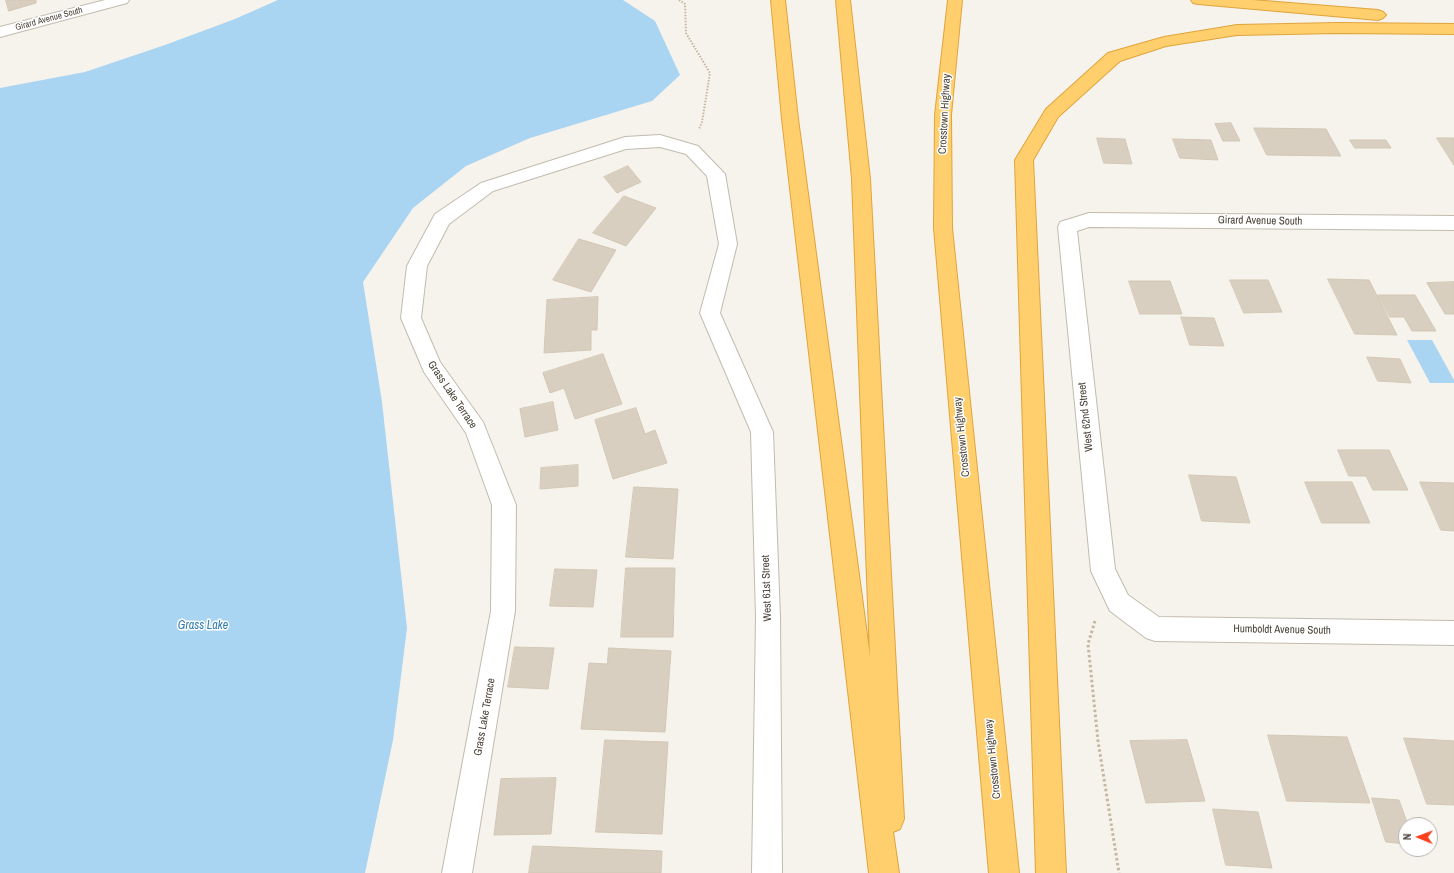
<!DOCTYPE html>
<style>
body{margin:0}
#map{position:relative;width:1454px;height:873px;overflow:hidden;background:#f6f3ec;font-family:"Archivo Narrow",sans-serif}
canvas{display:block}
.north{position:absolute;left:1398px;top:817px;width:40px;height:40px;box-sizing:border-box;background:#fff;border:1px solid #b7b4b0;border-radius:50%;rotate:271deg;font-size:11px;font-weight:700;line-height:16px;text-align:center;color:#4b4439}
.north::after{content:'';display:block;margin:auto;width:14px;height:18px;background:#fc3f1d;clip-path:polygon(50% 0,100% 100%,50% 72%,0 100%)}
</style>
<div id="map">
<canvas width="1454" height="873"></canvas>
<div class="north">N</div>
</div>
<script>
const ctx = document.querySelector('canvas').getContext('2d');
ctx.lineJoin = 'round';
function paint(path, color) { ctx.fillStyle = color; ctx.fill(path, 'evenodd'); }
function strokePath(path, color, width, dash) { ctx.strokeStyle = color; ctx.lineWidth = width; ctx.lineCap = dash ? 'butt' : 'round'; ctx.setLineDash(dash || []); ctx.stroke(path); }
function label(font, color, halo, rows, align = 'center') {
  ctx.font = font + ' "Archivo Narrow",sans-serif'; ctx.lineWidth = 3; ctx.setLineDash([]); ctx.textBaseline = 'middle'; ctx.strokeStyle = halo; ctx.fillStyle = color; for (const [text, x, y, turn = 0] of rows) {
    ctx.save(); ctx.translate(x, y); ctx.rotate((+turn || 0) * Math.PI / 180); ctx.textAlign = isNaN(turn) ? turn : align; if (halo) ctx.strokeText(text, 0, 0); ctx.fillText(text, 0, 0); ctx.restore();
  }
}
paint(new Path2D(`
 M278,0h345l32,21 25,54 -28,26 -122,37 -64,28 -53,42 -50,74 19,120 25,226 -14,112 -28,133h-365v-785l85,-16 80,-27 70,-26z
 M1407,340h25l22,40v3h-24z`), '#a9d4f2');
const building = new Path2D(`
 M6,0h30v3l-27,8z
 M1231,123l9,18h-17l-8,-17z
 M1254,128l72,1 15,27 -74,-1z
 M1097,138l28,1 7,25 -28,-1z
 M1437,138h17v27z
 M1173,139l38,1 7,20 -38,-2z
 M1350,140h36l5,8h-36z
 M628,166l13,16 -24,11 -13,-16z
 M624,196l32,12 -30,38 -33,-13z
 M579,239l37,11 -25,42 -38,-12z
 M1328,279l41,1 28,55 -42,-1z
 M1230,280h38l14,32 -38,1z
 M1129,281h41l12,33h-42z
 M1454,282v32h-9l-18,-31z
 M1378,295h37l21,36h-24l-8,-14h-14z
 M598,297l-1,33h-6v20l-47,3 3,-53z
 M1181,317l33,1 10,28 -34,-1z
 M603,354l19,50 -47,15 -11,-31 -14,5 -7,-20z
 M1367,357l33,2 11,24 -33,-2z
 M553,402l5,28 -33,7 -5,-28z
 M636,408l9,26 10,-4 12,33 -54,16 -18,-59z
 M1338,450h51l19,40h-35l-7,-14h-17z
 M578,465v21l-38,3 1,-21z
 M1189,475l47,2 14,46 -48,-2z
 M1305,482h47l18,41h-48z
 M1420,482l34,1v48l-13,-1z
 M634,487l44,2 -5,70 -47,-2z
 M626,568h49l-2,69h-52z
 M555,569l42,1 -4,37 -43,-1z
 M515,647l39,1 -6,41 -40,-2z
 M609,648l62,3 -6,81 -84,-3 8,-66 18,1z
 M1268,735l79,2 23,66 -83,-2z
 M1404,738l50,3v64l-27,-1z
 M605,740l63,2 -6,92 -66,-2z
 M1187,740l18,61 -59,2 -16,-62z
 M556,778l-5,56 -57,1 7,-56z
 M1372,798l27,2 9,25h-2v19l-20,-2z
 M1213,809l45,3 14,56 -46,-3z
 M533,846l129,5 -1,22h-132z`);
paint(building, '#d8cfc1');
strokePath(building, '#d3c7b4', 1);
const street = new Path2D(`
 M105,0h24l-2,3 -127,34v-10z
 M660,135l38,11 27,28 12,70 -17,69 53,119 7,185 2,256h-30l4,-256 -5,-185 -51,-119 19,-69 -12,-68 -21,-22 -26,-7 -34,2 -133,42 -44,33 -22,42 -6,52 19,44 43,60 33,83 -1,106 -43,262h-30l49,-262 1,-106 -26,-72 -42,-61 -23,-54 6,-52 28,-52 46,-31 144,-46z
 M1089,213l365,3v14l-365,-3 -12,4 38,338 13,26 31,22 295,4v24l-299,-4 -9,-3 -36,-27 -19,-40 -33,-344 2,-5z`);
const highway = new Path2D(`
 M771,0h14l13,119 72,538 -18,-478 -16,-179h14l20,179 34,640 -4,10 -7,3 6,41h-30l-87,-754z
 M948,0h14l-11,115 1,113 67,645h-30l-55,-645 1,-113z
 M1191,0h61l126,10 5,2 3,3 -3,3 -5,2 -180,-16 -5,-1z
 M1337,23l117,1v10l-117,-1 -100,2 -71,11 -46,15 -62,56 -25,43 33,713h-30l-21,-713 31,-51 62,-56 56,-16 73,-12z`);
strokePath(street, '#c2bbae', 2);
strokePath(highway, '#e0a43c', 2);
strokePath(new Path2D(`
 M679,0l6,4 1,29 24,40 -8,49 -3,7`), '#c4b79f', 2, [1.5, 1.5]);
strokePath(new Path2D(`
 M1095,621l-7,23 10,97 21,132`), '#c4b79f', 3, [2.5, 2.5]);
paint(street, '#fff');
paint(highway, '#ffcf6e');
label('9px', '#4b4439', '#fff', [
 ["Girard Avenue South",49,19,-15]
]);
label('11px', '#4b4439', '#fff', [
 ["Crosstown Highway",945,114,-87],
 ["Girard Avenue South",1260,221,1],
 ["Grass Lake Terrace",452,395,56],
 ["West 62nd Street",1086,417,-96],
 ["Crosstown Highway",962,437,-96],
 ["West 61st Street",767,588,-92],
 ["Humboldt Avenue South",1282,630,1],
 ["Grass Lake Terrace",485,717,-80],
 ["Crosstown Highway",993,759,-96]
]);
label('italic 12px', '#2e7ab2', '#fff', [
 ["Grass Lake",203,626]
]);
</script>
